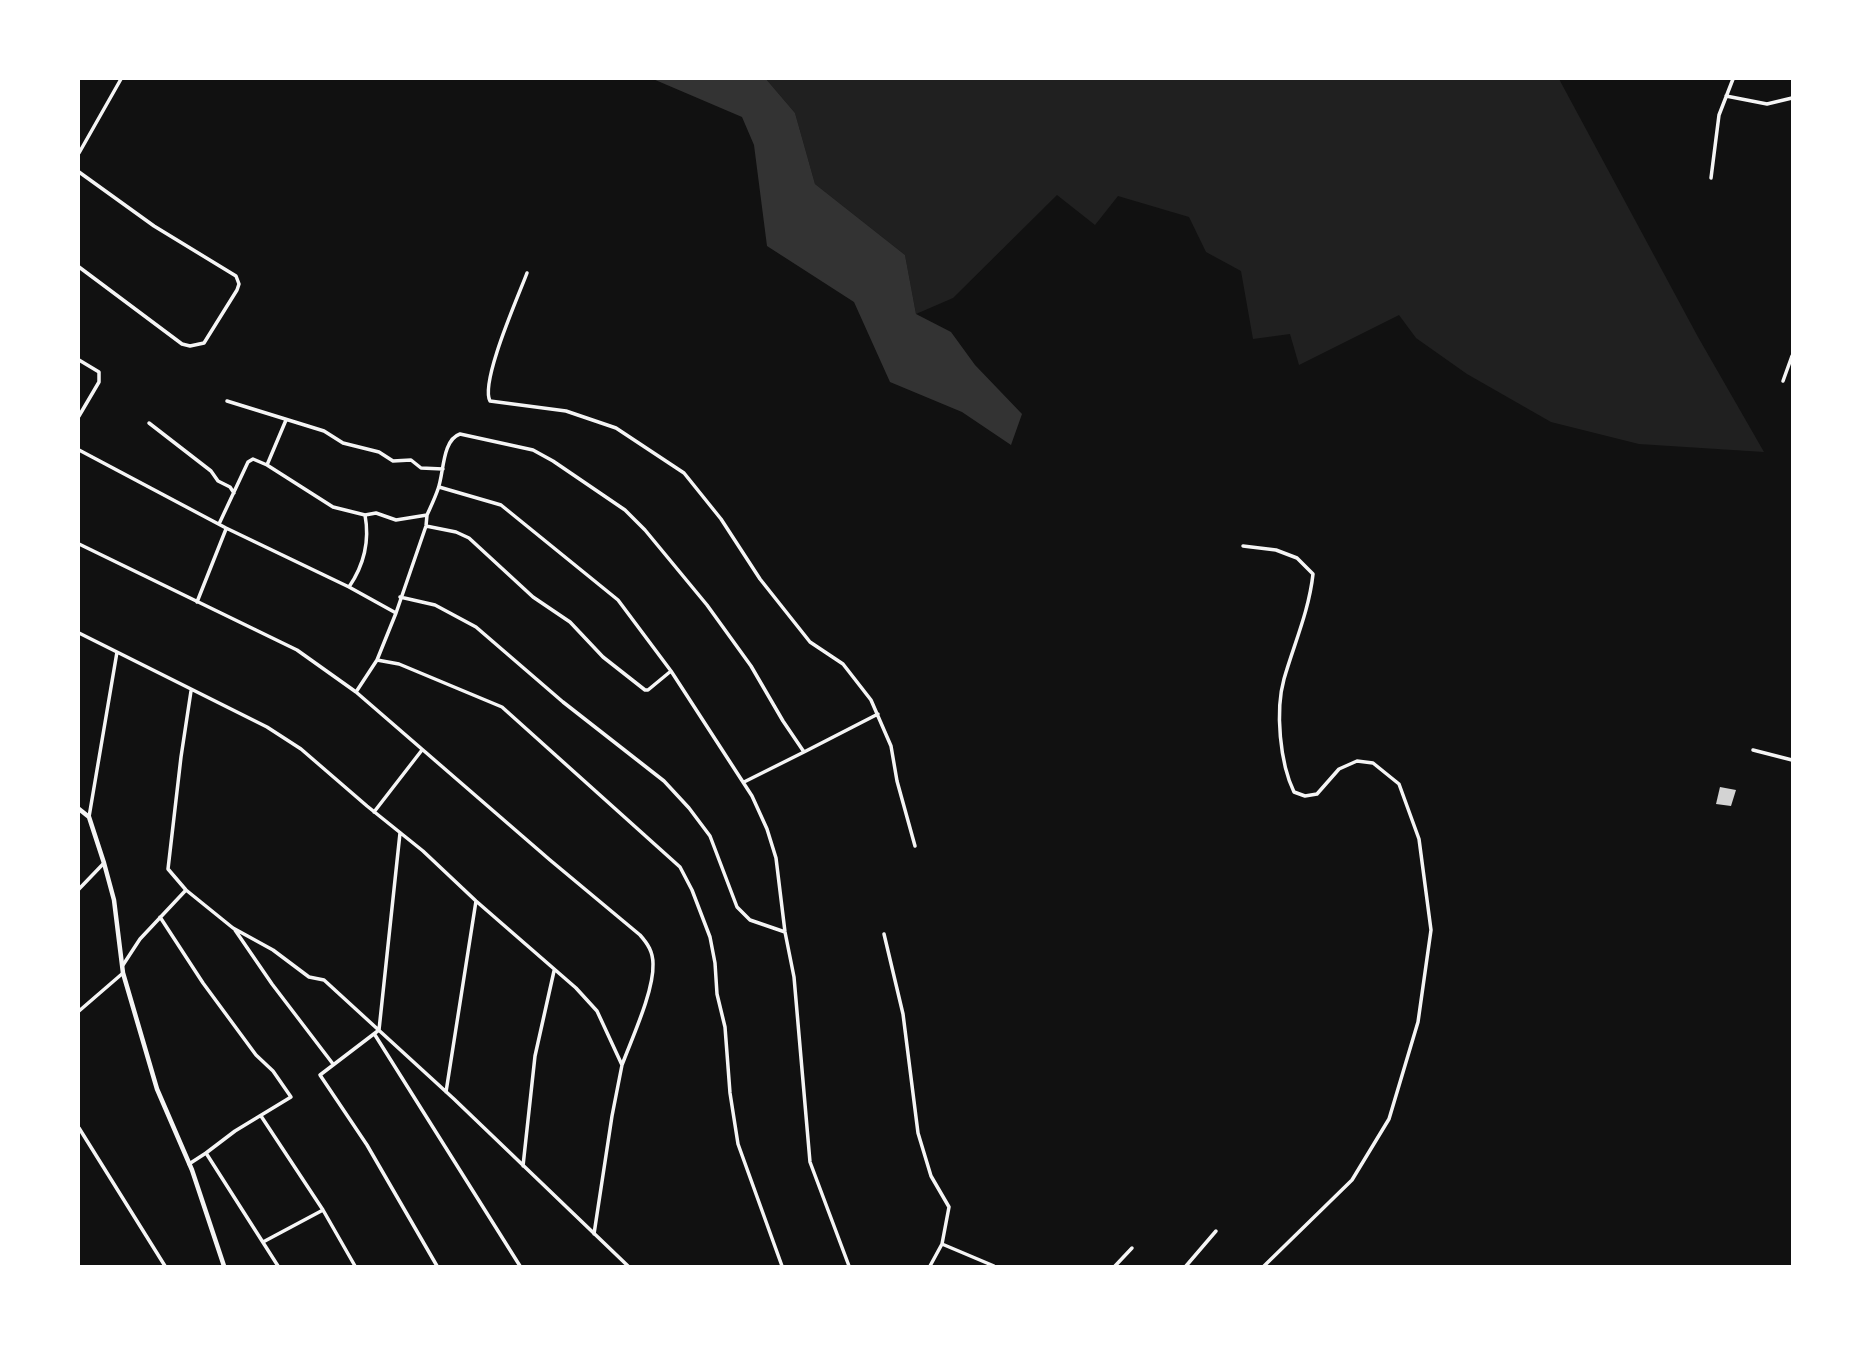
<!DOCTYPE html>
<style>
body{margin:0}
#map{position:relative;width:1871px;height:1345px;overflow:hidden;background:#111;font-family:"Work Sans",sans-serif}
canvas{display:block}
.frame{position:absolute;inset:0;border:80px solid #fff;pointer-events:none}
</style>
<div id="map">
<canvas width="1871" height="1345"></canvas>
<div class="frame"></div>
</div>
<script>
const ctx = document.querySelector('canvas').getContext('2d');
ctx.lineJoin = 'round';
function paint(path, color) { ctx.fillStyle = color; ctx.fill(path, 'evenodd'); }
function strokePath(path, color, width, dash) { ctx.strokeStyle = color; ctx.lineWidth = width; ctx.lineCap = dash ? 'butt' : 'round'; ctx.setLineDash(dash || []); ctx.stroke(path); }
paint(new Path2D(`
 M766,79h793l139,258 66,115 -125,-8 -88,-22 -84,-48 -51,-36 -17,-23 -100,50 -9,-31 -37,5 -12,-68 -35,-19 -17,-35 -71,-21 -23,29 -38,-30 -104,103 -37,16 -11,-59 -90,-71 -20,-71z`), '#202020');
paint(new Path2D(`
 M653,79h113l29,34 20,71 90,71 11,59 35,18 24,33 47,49 -11,31 -49,-33 -72,-30 -36,-80 -87,-56 -13,-101 -12,-28z`), '#333');
paint(new Path2D(`
 M1720,787l16,3 -5,16 -15,-2z`), '#d3d3d3');
strokePath(new Path2D(`
 M1726,96l41,8 25,-6
 M79,153l42,-74
 M79,172l75,54 82,50 3,8 -2,6 -33,53 -14,3 -8,-2 -103,-77
 M1711,178l8,-63 14,-36
 M527,273c-9,24 -47,109 -37,128l76,10 50,17 68,45 37,46 39,60 50,63 33,22 28,36 20,46 6,35 18,65
 M79,360l20,12v10l-20,34
 M1783,381l9,-25
 M227,401l97,30 19,12 36,9 14,9 18,-1 10,8 22,1
 M286,420l-19,45 66,42 32,8 11,-2 20,7 31,-5c4,-9 8,-17 11,-26 6,-16 4,-49 22,-55l73,16 20,11 72,49 20,20 62,75 44,61 32,55 21,31 -60,30
 M149,423l62,48 7,10 12,6 4,6
 M79,450l147,78 123,59 47,26
 M439,487l62,18 117,95 53,71 81,125 15,33 9,29 9,74 9,45 16,185 39,104
 M219,524l29,-62 5,-3 14,6
 M426,526l30,6 13,6 64,59 37,25 33,35 42,33h3l23,-19
 M79,544l218,106 59,42 194,168 90,75c8,9 13,17 13,29 1,27 -21,74 -31,101
 M1243,546l33,4 21,8 16,16c-4,37 -19,70 -29,105 -9,32 -4,84 10,113l11,4 12,-2 22,-25 18,-8 16,2 26,21 20,55 12,91 -13,92 -29,97 -37,61 -88,86
 M349,587c15,-22 21,-45 16,-72
 M400,597l35,8 41,22 87,75 101,79 25,27 21,28 27,71 13,13 35,12
 M197,602l29,-73
 M79,633l188,94 34,22 66,57 56,45 53,50 100,87 21,23 25,54 -10,51 -18,118
 M377,660l22,4 103,43 178,160 12,23 18,47 5,26 2,31 8,33 5,66 8,51 44,122
 M191,691l-10,66 -13,112 18,21 47,38 40,22 36,27 15,3 130,119 174,167
 M356,692l21,-32 19,-47 30,-87 1,-11
 M1753,750l39,10
 M804,752l74,-38
 M374,812l48,-62
 M89,817l28,-165
 M400,833l-21,197 -59,45 47,70 70,121
 M79,889l25,-26
 M160,917l43,66 53,72 17,16 18,26 -56,34 -29,22
 M235,930l37,54 61,80
 M884,934l19,80 15,119 13,43 18,31 -7,37 -12,22
 M123,965l17,-26 46,-49
 M79,1011l44,-38
 M375,1035l145,231
 M446,1092l30,-191
 M261,1116l62,94 32,56
 M79,1128l86,138
 M189,1164l17,-11 72,113
 M523,1166l12,-110 19,-85
 M263,1242l60,-32
 M942,1244l52,22
 M1115,1266l17,-18
 M1186,1266l30,-35`), '#f5f5f5', 3.5);
strokePath(new Path2D(`
 M79,809l10,8 15,46 10,37 9,73 34,116 35,81 32,96`), '#f5f5f5', 4.5);
</script>
